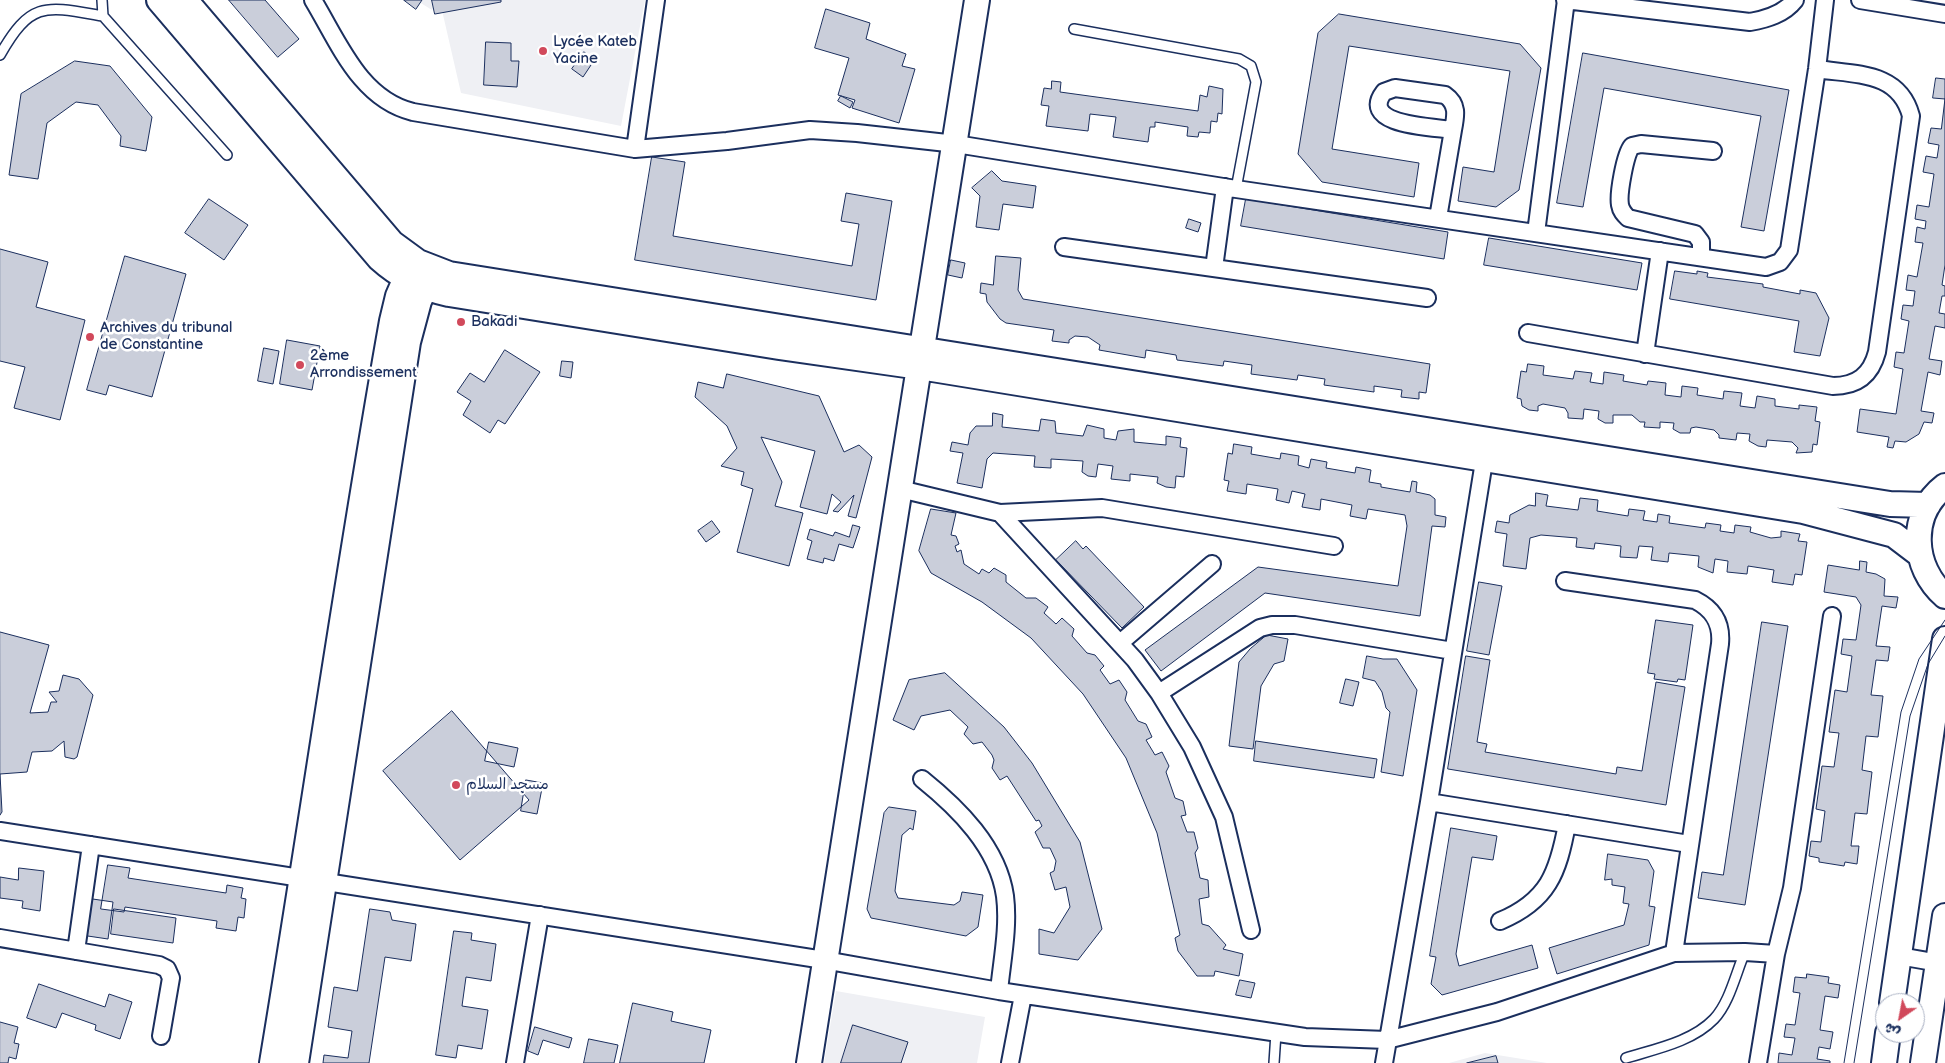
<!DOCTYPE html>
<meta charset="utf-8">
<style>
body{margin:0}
#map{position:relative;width:1945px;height:1063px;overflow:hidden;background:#fff;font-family:"Balsamiq Sans","Playpen Sans Arabic",sans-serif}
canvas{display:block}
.north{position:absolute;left:1875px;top:993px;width:50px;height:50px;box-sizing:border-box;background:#fff;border:1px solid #a4acbf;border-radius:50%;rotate:213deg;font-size:14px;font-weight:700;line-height:20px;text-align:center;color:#1b2f5e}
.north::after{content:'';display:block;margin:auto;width:18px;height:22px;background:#d1495b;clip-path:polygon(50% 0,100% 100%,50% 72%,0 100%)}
</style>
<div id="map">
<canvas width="1945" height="1063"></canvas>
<div class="north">ش</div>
</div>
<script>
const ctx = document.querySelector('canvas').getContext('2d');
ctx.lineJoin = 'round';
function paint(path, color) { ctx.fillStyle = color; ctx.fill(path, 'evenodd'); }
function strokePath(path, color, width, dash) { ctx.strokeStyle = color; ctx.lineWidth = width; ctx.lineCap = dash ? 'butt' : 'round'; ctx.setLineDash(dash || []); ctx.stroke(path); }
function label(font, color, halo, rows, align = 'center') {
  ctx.font = font + ' "Balsamiq Sans","Playpen Sans Arabic",sans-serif'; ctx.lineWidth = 5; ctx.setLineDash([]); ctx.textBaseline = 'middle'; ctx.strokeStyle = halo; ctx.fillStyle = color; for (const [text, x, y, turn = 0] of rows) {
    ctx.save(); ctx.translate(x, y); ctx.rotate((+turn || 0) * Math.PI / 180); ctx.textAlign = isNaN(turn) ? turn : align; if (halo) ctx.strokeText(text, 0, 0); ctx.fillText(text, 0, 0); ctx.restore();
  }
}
paint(new Path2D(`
 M416,0h229l-24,126 -160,-33 -20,-87 -6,-2 -3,6z
 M836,991l149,26 -8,46h-153z
 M1485,1053l62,10h-98z`), '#eff0f4');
const building = new Path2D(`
 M229,0h36l34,39 -21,18z
 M404,0h18l-6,9z
 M432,0h69v2l-66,12z
 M826,9l44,14 -4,16 40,15 -4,12 13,3 -16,54 -47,-15 3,-8 -17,-5 11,-37 -34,-10z
 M1339,14l181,30 21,24 -22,122 -23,17 -38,-6 5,-34 31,5 16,-101 -161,-25 -17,103 87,14 -5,34 -92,-15 -24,-28 20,-121z
 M486,42l25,1v18h8l-2,26 -33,-2z
 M584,52l11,7 -12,18 -11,-8z
 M1583,53l206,37 -25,141 -23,-4 20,-111 -157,-28 -21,119 -26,-4z
 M75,61l35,5 42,51 -6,34 -26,-5 1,-10 -23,-31 -22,-3 -29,21 -9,56 -29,-4 12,-81z
 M1936,78l9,1v20l-12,-1z
 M1052,81l9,1 -1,10 138,19 2,-16 7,2 2,-11 14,3 -1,25 -4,-1 -1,9 -6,-1 -1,12 -11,-1 -1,5 -11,-1 1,-9 -33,-5v5h-5l-2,15 -35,-5 3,-20 -26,-3 -2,17 -42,-5 3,-20 -8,-1 3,-17 7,1z
 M841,96l12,6 -3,6 -12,-7z
 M1945,99v166l-3,20 3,1v10h-3l-3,17 6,1v14l-10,-2 -6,33 13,2 -2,14 -12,-3 -7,39 13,2 -2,10 -8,-1 -5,12 -13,8 -11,-1 -2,7 -6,-1 2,-10 -32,-5 3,-23 36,5 7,-45 -9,-2 2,-15 8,1 5,-32 -8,-2 2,-14 10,1 2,-15 -9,-1 2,-15 9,2 6,-34 -8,-1 2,-15 8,2 1,-8 -11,-2 2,-14 12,2 5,-33 -11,-2 3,-16 11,2 2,-13 -11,-2 3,-15 10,1z
 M652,157l33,5 -12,74 179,30 7,-42 -18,-3 5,-28 46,8 -16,99 -241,-40z
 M992,171l10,10 34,5 -3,22 -30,-4 -4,26 -23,-3 4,-31 -8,-8z
 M209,199l39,26 -24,35 -39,-27z
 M1246,199l202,33 -4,27 -203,-33z
 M1189,219l12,4 -3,9 -12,-4z
 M1489,238l153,25 -5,27 -153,-25z
 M0,249l48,13 -12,45 49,13 -25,100 -46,-12 11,-41 -25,-6z
 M125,256l61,18 -34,123 -43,-12 -3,10 -19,-5z
 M996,256l25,2 -3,32 5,9 407,65 -4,29 -7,-1v7l-18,-2 1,-7 -28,-4v6l-50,-7 1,-6 -27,-4 -1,5 -46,-6 1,-9 -28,-4 -1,5 -46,-6 -1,-5 -30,-5 -1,8 -46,-8 1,-5 -12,-8 -13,-1 -6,4v3l-17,-2 2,-11 -48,-7 -6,-4 -13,-17 -1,-8 -6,-1 1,-10 12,2z
 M951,260l14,3 -3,15 -14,-3z
 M1675,271l22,3v-3l11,2 -1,4 56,7v3l37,7v-4l16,3 13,25 -9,38 -26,-4 5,-31 -129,-22z
 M287,340l33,6 -8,44 -32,-6z
 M264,348l15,3 -6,33 -15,-3z
 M505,350l35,22 -35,52 -7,-4 -8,13 -27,-18 8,-14 -14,-9 13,-19 14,9z
 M562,361l11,1 -2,16 -11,-2z
 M1528,364l16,2 -1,9 30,4 2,-8 17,2 -2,9 13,2 1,-12 20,3 -1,6 24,4 1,-4 18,2 -1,12 16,2 1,-11 16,2 -1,7 26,4 1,-8 18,2 -2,13 15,2 2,-12 18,3v7l24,3v-4l18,2 -2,14 5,1 -3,23 -4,-1 -1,8 -16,1 2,-5 -6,-6 -25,-2 -1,7 -8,-1 -9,-5 1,-7 -13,-1 -1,7 -17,-2v-3l-5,-5 -18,-3 -5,1 -1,5h-10l-7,-4 1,-6 -14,-1v6l-16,-1 1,-5h-5l-8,-7h-19v8h-8l-7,-4 1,-8 -15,-2 -1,10 -15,-1v-5l-3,-5 -22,-4 -5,2v5l-9,-1 -7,-4 -1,-7 -4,-1 4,-27 5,1z
 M727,374l92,22 25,56 15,-7 13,12 -16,61 -8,-2 6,-21 -16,17 -5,-1 8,-9 -9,-8 -5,20 -27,-7 15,-56 -54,-14 21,45 -7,24 28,7 -14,53 -52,-14 16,-63 -12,-4 3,-13 -23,-6 16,-18 -10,-22 -32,-29 3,-15 25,6z
 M993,413l10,2 -1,12 37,4 2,-12 14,2 1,12 27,3 4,-11 17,4v9l12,2 2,-9 16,-2v13l32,3v-9l15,2 -1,9 7,1 -3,29 -8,-1 -1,12 -9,-1 -9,-4 1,-6 -28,-3v7l-19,-2 2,-13 -15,-2 -2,13 -8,-1 -6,-4 1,-11 -32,-2v9l-17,-1 1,-11 -42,-3 -6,6 -5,29 -25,-5 6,-30 -13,-2 2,-9 16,3 2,-12 6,-7h16z
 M1234,444l18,3 -1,7 29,5 1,-6 18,3 -1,9 11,3 2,-9 16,3 -1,6 29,5 1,-6 15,3 -2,12 12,2v3l29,5 2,-11 5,1 -1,10 14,3 5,4v16l11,2 -1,10 -13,-1 -12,90 -155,-23 -104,78 -16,-21 113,-83 140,19 9,-60 -2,-11 -37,-6 -2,10 -16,-3 2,-11 -31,-6 -1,11 -18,-3 3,-13 -13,-3 -3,12 -13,-3 2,-11 -31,-5 -1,10 -19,-3 2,-10 -5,-1 4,-27 4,1z
 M1536,493l12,2 -2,11 32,4 2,-12 18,2 -1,11 31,5 1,-7 16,2 -2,9 14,2 1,-8 12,2 -1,7 36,5 1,-5 15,2 -1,6 14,2 1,-8 16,2 -1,5 21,6 10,-1v-6l19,3 -2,7 9,1 -5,33 -7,-1 -2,11 -21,-3 2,-12 -26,-4 -1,8 -20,-2 1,-11 -13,-2 -2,14 -15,-6 1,-11 -30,-3 -1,9 -17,-2 2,-13 -14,-1 -2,12 -17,-1 1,-11 -26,-3 -1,6 -18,-2 1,-9 -36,-3 -11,3 -4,31 -23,-3 4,-32 -12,-2 2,-11 12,2 1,-8 19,-10 6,1z
 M931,509l25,4 -5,22 5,1 3,8 -4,2 2,6 4,-2 3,14 15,10 3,-5 7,4 5,-5 12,7v7l20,16h10l12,9 -4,6 12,11 6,-6 12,11 -2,7 15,17 8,2 9,11 -4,4 10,14 9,-4 8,12 -2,8 13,21 8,3 6,13 -6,3 9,15 7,-3 7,14 -3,6 9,26 8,3 3,14 -5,1 6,16h7l4,16 -3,5 5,25 8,2 1,17 -10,2 3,25 7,2 17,19 -3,4 20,5 -4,22 -24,-5 -1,5h-17l-19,-25 -3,-13 5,-3 -23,-102 -31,-75 -43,-64 -52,-56 -49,-36 -51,-29 -12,-22z
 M712,521l8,11 -14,10 -8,-11z
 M853,525l7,2 -7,21 -14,-4 -5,17 -10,-3 -1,5 -16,-4 5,-18 -5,-2 3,-10 23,7 2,-4 14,5z
 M1076,541l7,8 3,-3 58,61 -22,21 -66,-68z
 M1860,561l7,1 -1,10 10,2 9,5 -1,17 14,1 -2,11 -14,-2 -6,40 14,1 -2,14 -12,-1 -5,35 12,1 -5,41 -12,-1 -4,34 10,2 -5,42 -12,-1 -4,33h8l-2,18 -12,-2 -1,4 -25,-4v-4l-10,-2 2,-15 10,1 4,-31 -9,-2 6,-43 12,1 5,-34 -10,-1 6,-42 12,2 5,-36 -11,-2 2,-15 13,1 5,-35 -5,-8 -32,-5 4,-27 31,5z
 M1479,582l23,4 -13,69 -22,-4z
 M1656,620l37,5 -8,55 -7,-1 -1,3 -23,-3 1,-5 -7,-1z
 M1762,622l26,4 -43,279 -47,-7 4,-26 21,3z
 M0,632l49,13 -19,68 18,-1 3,-10h6l-8,-10 10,-1 4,-16 16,4 14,16 -16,62 -3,2 -9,-2 -1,-16 -12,10 -20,1 -5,20 -27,2 2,38 -2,3z
 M1267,635l21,4 -4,22 -10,3 -13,22 -8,63 -24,-3 10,-84 11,-13z
 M1367,656l16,3h14l20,31 -14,86 -22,-4 9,-60 -4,-4 -4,-16 -7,-11 -12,-3z
 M1466,656l24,4 -13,82 10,2 -2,8 131,22 1,-7 25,4 14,-89 29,5 -19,118 -218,-36z
 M945,673l59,54 28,36 48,79 22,87 -24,31 -39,-6v-25l15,4 16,-26 -4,-20 -11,3 -5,-17 4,-2 2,-10 -6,-13h-7l-8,-16 7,-6 -3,-6 -3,1 -29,-45 -7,4 -8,-12 2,-8 -2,-5 -10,-13 -9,2 -9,-10 4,-7 -18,-17 -29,6 -7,14 -21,-10 16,-40z
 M1346,679l13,3 -6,24 -13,-3z
 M452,711l77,89 -69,60 -77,-89z
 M1256,741l121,18 -3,19 -120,-17z
 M489,742l29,6 -4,19 -29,-6z
 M526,780l17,3 -6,31 -16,-3z
 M889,807l27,4 -3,19 -3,-2 -8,7 -7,56 3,7 56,7 6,-4 2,-9 21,3 -5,32 -12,9 -95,-18 -4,-9 17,-96z
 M1451,828l46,8 -4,24 -21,-3 -16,97 3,12 73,-21 6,23 -96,27 -11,-11 5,-27 -6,-1z
 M1608,854l40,6 6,11 -5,35 6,1 -6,38 -92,29 -8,-26 75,-23 5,-21 -6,-1 2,-16 -13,-2v-6l-7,1z
 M108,865l22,3 -2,10 98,15 1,-8 16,3 -2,10 5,1 -2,19 -6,-1 -2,14 -20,-3 1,-7 -92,-14 -1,5 -23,-3z
 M19,868l25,3 -4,40 -18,-3 1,-7 -23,-3v-21l18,3z
 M86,898l27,4 -5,37 -27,-4z
 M114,909l62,9 -3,25 -62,-9z
 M370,909l20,3 2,8 24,4 -5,37 -26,-4 -16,106h-46l1,-8 24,3 4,-27 -24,-4 6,-40 23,4z
 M454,931l18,2 -1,7 25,4 -5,37 -25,-4 -4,29 26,4 -6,39 -24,-4 -2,13 -20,-3z
 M1807,974l22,3 -1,6 12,2 -2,13 -13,-2 -5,34 13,2 -3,17 -11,-2 -2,12 13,2v2h-52l1,-10 13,2 3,-17 -11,-1 2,-13 9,1 5,-32 -7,-1 2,-15 11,1z
 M1240,980l15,3 -4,15 -15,-3z
 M39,984l66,23 4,-13 23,8 -12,37 -25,-9 1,-5 -34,-12 -6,15 -29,-10z
 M633,1003l40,9 -2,9 40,9 -7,33h-84z
 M0,1022l18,5 -4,16 5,1 -3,15 -7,-2 -1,6h-8z
 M853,1025l55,17 -7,21h-60z
 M535,1027l37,11 -3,10 -26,-8 -5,15 -10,-4z
 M589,1039l29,6 -4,18h-30z
 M1496,1056l2,7h-31z`);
paint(building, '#caceda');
strokePath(building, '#1b2f5e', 1);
const lane = new Path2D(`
 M102,0l1,16 124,139
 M1074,29l165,30 12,7 5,16 -20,107
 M0,55c31,-55 46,-49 103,-39
 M1626,1058c29,-9 66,-16 88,-39 16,-17 22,-47 31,-67
 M1274,1063l2,-30`);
const street = new Path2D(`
 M313,0c26,43 47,99 100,112l222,37 92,-8 83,-11 47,3 99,11 280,45 530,78 14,-5 9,-12 28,-181 8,-69
 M1565,0l185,22c17,-3 34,-8 45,-22
 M1860,0l85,14
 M1395,88l50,7c13,9 11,20 8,35 -18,-3 -95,-4 -69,-38z
 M635,149l21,-149
 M1438,218l15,-88
 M1536,233l30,-233
 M1064,247l363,51
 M1701,257v-15l-6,-8 -67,-16c-4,-4 -7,-7 -8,-13 -2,-11 5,-51 12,-59l9,-2 72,7
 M1214,268l11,-81
 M1528,333l305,53c24,0 38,-11 44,-34l34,-236c-12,-45 -55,-41 -94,-47
 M1645,354l15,-103
 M900,489l100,24 102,-5 232,38
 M1000,513l135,147 24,33 33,54 32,70 27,113
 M1565,581l130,19c18,9 27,23 25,44l-46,309
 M1120,643l92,-79
 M1159,693l101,-65 12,-3h23l158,26
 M922,779c36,29 76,68 83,117 4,31 -3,64 -6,95
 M1429,802l260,42
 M0,831l824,129 175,31 306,46 82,3 110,-28 177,-59 71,-1 31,2
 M1500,921c48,-20 58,-48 67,-97
 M0,938l159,27 8,4 4,9 -10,58
 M76,951l15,-106
 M1899,956l46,8
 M515,1063l25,-148
 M1010,1063l13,-68
 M1384,1063l45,-261 57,-353
 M1758,1063l18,-109 16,-66 40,-272`);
const secondary = new Path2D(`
 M159,0l220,258c21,19 43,30 70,36l330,53 141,20 883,144 91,24 25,19
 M185,0l207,243 26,19 31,12 1441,230 38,1
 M1945,486c-37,28 -33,82 0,110
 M1892,1003l53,-364
 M272,1063c41,-247 76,-495 120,-742l6,-25 14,-32
 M296,1063l112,-721 11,-41 13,-28
 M809,1063l168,-1063
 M1884,1063l4,-30
 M1923,1063l22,-147`);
strokePath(lane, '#1b2f5e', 12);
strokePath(street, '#1b2f5e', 20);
strokePath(secondary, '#1b2f5e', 28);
strokePath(lane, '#fff', 9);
strokePath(street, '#fff', 16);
strokePath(secondary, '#fff', 24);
strokePath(new Path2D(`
 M1844,1063l57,-351 18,-53 26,-39
 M1854,1063l56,-347 18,-52 17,-28`), '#1b2f5e', 1);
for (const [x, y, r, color] of [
 [543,51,5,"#d1495b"],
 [461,322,5,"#d1495b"],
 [90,337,5,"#d1495b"],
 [300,365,5,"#d1495b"],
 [456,785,5,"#d1495b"]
]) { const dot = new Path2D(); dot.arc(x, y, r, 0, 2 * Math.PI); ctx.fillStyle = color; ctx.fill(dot); strokePath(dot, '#fff', 2); }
label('15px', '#1b2f5e', '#fff', [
 ["Lycée Kateb",553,42],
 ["Yacine",553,59],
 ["Bakadi",471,322],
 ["Archives du tribunal",100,328],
 ["de Constantine",100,345],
 ["2ème",310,356],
 ["Arrondissement",310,373],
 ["مسجد السلام",466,785]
], 'left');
</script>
